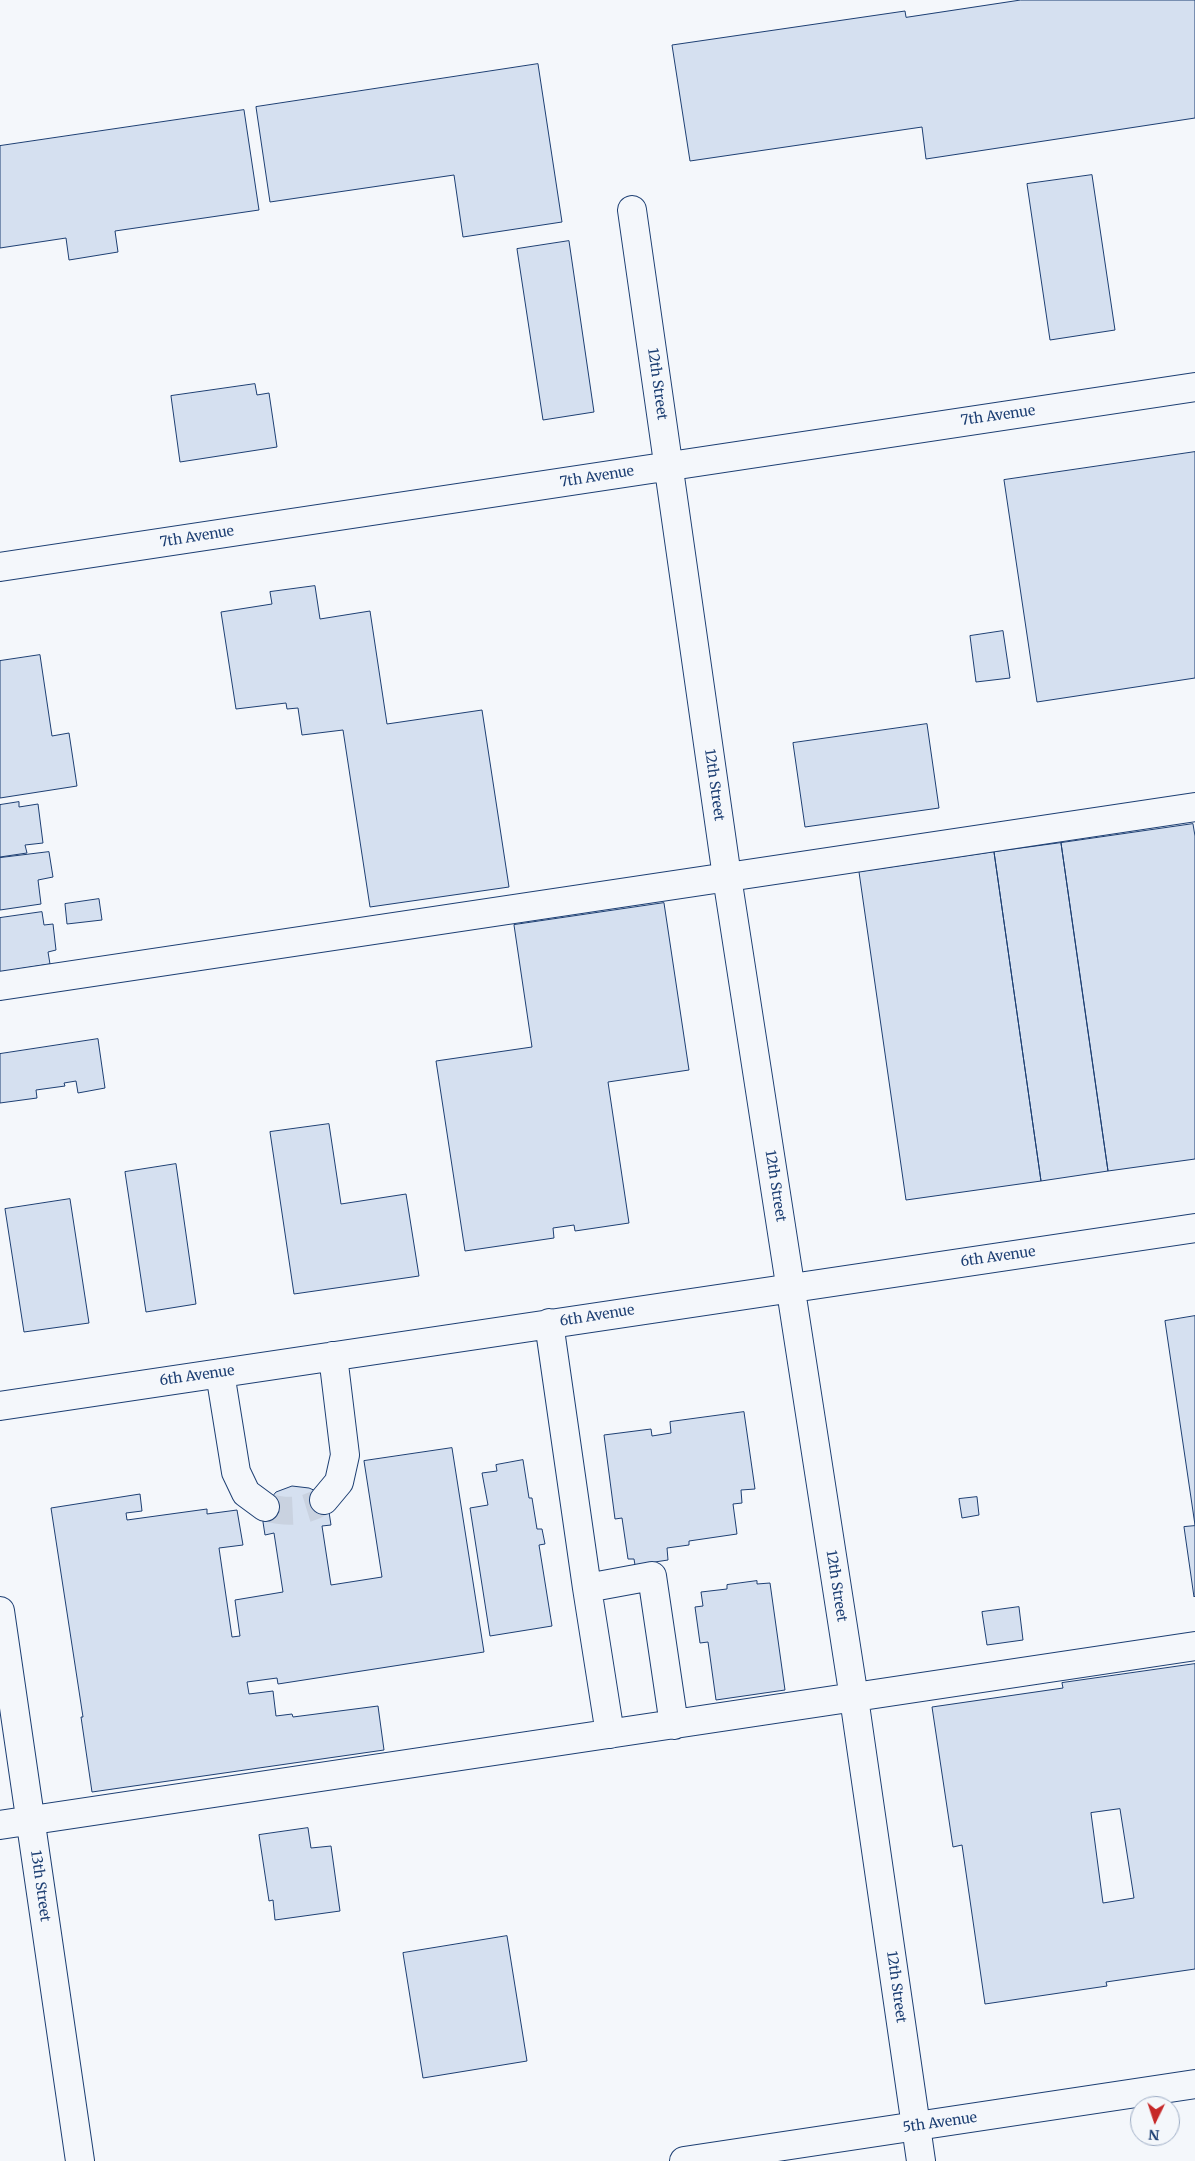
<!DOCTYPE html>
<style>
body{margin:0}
#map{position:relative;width:1195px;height:2161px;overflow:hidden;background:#f4f7fb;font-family:Merriweather,serif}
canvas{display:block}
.north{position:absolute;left:1130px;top:2096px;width:50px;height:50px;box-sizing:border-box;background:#f4f7fb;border:1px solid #9eadc5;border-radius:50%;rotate:184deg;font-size:14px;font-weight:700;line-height:20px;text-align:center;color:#1d3f73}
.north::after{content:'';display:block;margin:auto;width:18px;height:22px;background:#c62828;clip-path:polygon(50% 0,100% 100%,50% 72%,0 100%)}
</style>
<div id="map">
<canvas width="1195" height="2161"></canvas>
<div class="north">N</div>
</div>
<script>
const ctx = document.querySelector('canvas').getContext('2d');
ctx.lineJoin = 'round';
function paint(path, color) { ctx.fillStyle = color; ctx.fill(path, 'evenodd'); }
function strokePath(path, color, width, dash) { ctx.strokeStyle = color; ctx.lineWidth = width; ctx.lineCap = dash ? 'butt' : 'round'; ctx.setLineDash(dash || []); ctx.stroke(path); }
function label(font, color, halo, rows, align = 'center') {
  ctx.font = font + ' Merriweather,serif'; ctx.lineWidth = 4; ctx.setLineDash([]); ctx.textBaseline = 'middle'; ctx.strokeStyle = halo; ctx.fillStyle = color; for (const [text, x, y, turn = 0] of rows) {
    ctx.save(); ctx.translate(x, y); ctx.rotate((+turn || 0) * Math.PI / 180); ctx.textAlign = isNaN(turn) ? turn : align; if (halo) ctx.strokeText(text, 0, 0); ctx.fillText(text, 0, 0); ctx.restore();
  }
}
const building = new Path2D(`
 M1021,0h174v118l-269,41 -4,-32 -232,34 -18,-116 233,-34 1,6z
 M538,64l24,158 -99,15 -9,-62 -184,27 -14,-95z
 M244,110l15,100 -144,21 3,21 -49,8 -3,-22 -66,10v-102z
 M1092,175l23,155 -65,10 -23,-156z
 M569,241l25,171 -51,8 -26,-171z
 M255,384l2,11 12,-2 8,54 -97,15 -9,-66z
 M1195,452v226l-158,24 -33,-222z
 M315,586l5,33 50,-8 17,113 95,-14 27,177 -139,20 -27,-177 -41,5 -4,-27 -11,1 -1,-6 -50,6 -15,-97 51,-8 -2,-12z
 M1003,631l7,47 -34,4 -6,-46z
 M40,655l12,81 17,-3 8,53 -77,12v-137z
 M927,724l12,84 -134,19 -12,-84z
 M19,802v5l19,-3 5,39 -18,2 2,8 -27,4v-52z
 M1193,824l2,12v323l-87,12 -47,-328z
 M1061,843l47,328 -67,10 -47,-329z
 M49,852l4,25 -15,3 3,24 -41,6v-52z
 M994,852l47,329 -135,19 -47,-328z
 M99,899l3,21 -35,4 -2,-20z
 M664,903l25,167 -81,12 21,141 -54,8 -1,-6 -21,3 1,10 -89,13 -29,-190 96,-14 -18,-122z
 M42,912l2,13 9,-1 3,26 -8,2 2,12 -50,8v-54z
 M98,1039l7,49 -27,5 -2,-12 -12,2 1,3 -29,4 1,8 -37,5v-49z
 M329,1124l12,80 65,-10 13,82 -125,18 -24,-162z
 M176,1164l20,140 -50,8 -21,-140z
 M70,1199l19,124 -65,9 -19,-123z
 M1195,1316v209l-30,-204z
 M744,1412l11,77 -14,1 1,13 -9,1 4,30 -48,7v4l-22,3 1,12 -33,5 -1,-6h-6l-6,-41 -7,1 -11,-84 47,-6 1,7 19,-3 -1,-11z
 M452,1448l32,204 -206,32 -1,-6 -30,4 2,12 24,-3 3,25 16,-2 1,3 85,-11 6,44 -292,42 -11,-75h2l-32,-209 89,-14 2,17 -16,2 1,7 80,-11v5l30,-4 6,35 -24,3 13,89 8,-1 -5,-36 48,-8 -9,-59 -9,2 -2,-13 1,-9 7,-15 5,-6 16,-6 17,2 7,3 13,21 2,13 -9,1 9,59 51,-8 -18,-116z
 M523,1460l6,38h3l5,31h5l3,15 -6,1 13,81 -62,10 -20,-128 18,-3 -6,-32 15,-2 -1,-6z
 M977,1497l2,18 -17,3 -3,-19z
 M1195,1526v70l-1,1 -10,-70z
 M757,1581v3l13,-1 15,107 -69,10 -8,-58 -8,1 -5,-36 8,-1 -2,-14 26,-3v-4z
 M1019,1607l4,33 -36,5 -5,-33z
 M1195,1664v305l-89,13 1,4 -122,18 -23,-159 -9,2 -21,-140 131,-19 -1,-5zM1120,1809l14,89 -31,5 -12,-90z
 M308,1828l3,20 20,-2 9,65 -65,9 -2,-20 -4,1 -10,-66z
 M507,1936l20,125 -104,17 -20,-125z`);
paint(building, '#d5e0f0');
strokePath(building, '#1d3f73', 1);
strokePath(new Path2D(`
 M265,1507c22,6 39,6 59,-7`), '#c9d2e0', 28, [28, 14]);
const minor = new Path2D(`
 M632,210l95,667 127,821 67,463
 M0,567l1195,-180
 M0,986l1195,-179
 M549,1323l38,265 65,-12 22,149
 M220,1373l16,99 10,21 19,14
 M0,1406l1195,-178
 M324,1500l15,-18 6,-27 -12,-99
 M587,1588l23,146
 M0,1611l80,550
 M0,1825l1195,-179`);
const major = new Path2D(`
 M684,2161l511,-77`);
strokePath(minor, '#1d3f73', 30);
strokePath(major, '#1d3f73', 30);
strokePath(minor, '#f4f7fb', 28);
strokePath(major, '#f4f7fb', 28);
label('14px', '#1d3f73', '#f4f7fb', [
 ["12th Street",657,384,82],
 ["7th Avenue",998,416,-8],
 ["7th Avenue",597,477,-9],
 ["7th Avenue",197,537,-9],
 ["12th Street",714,785,82],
 ["12th Street",775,1186,81],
 ["6th Avenue",998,1257,-8],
 ["6th Avenue",597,1316,-9],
 ["6th Avenue",197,1376,-8],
 ["12th Street",836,1586,81],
 ["13th Street",40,1886,82],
 ["12th Street",896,1987,82],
 ["5th Avenue",940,2123,-8]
]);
</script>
